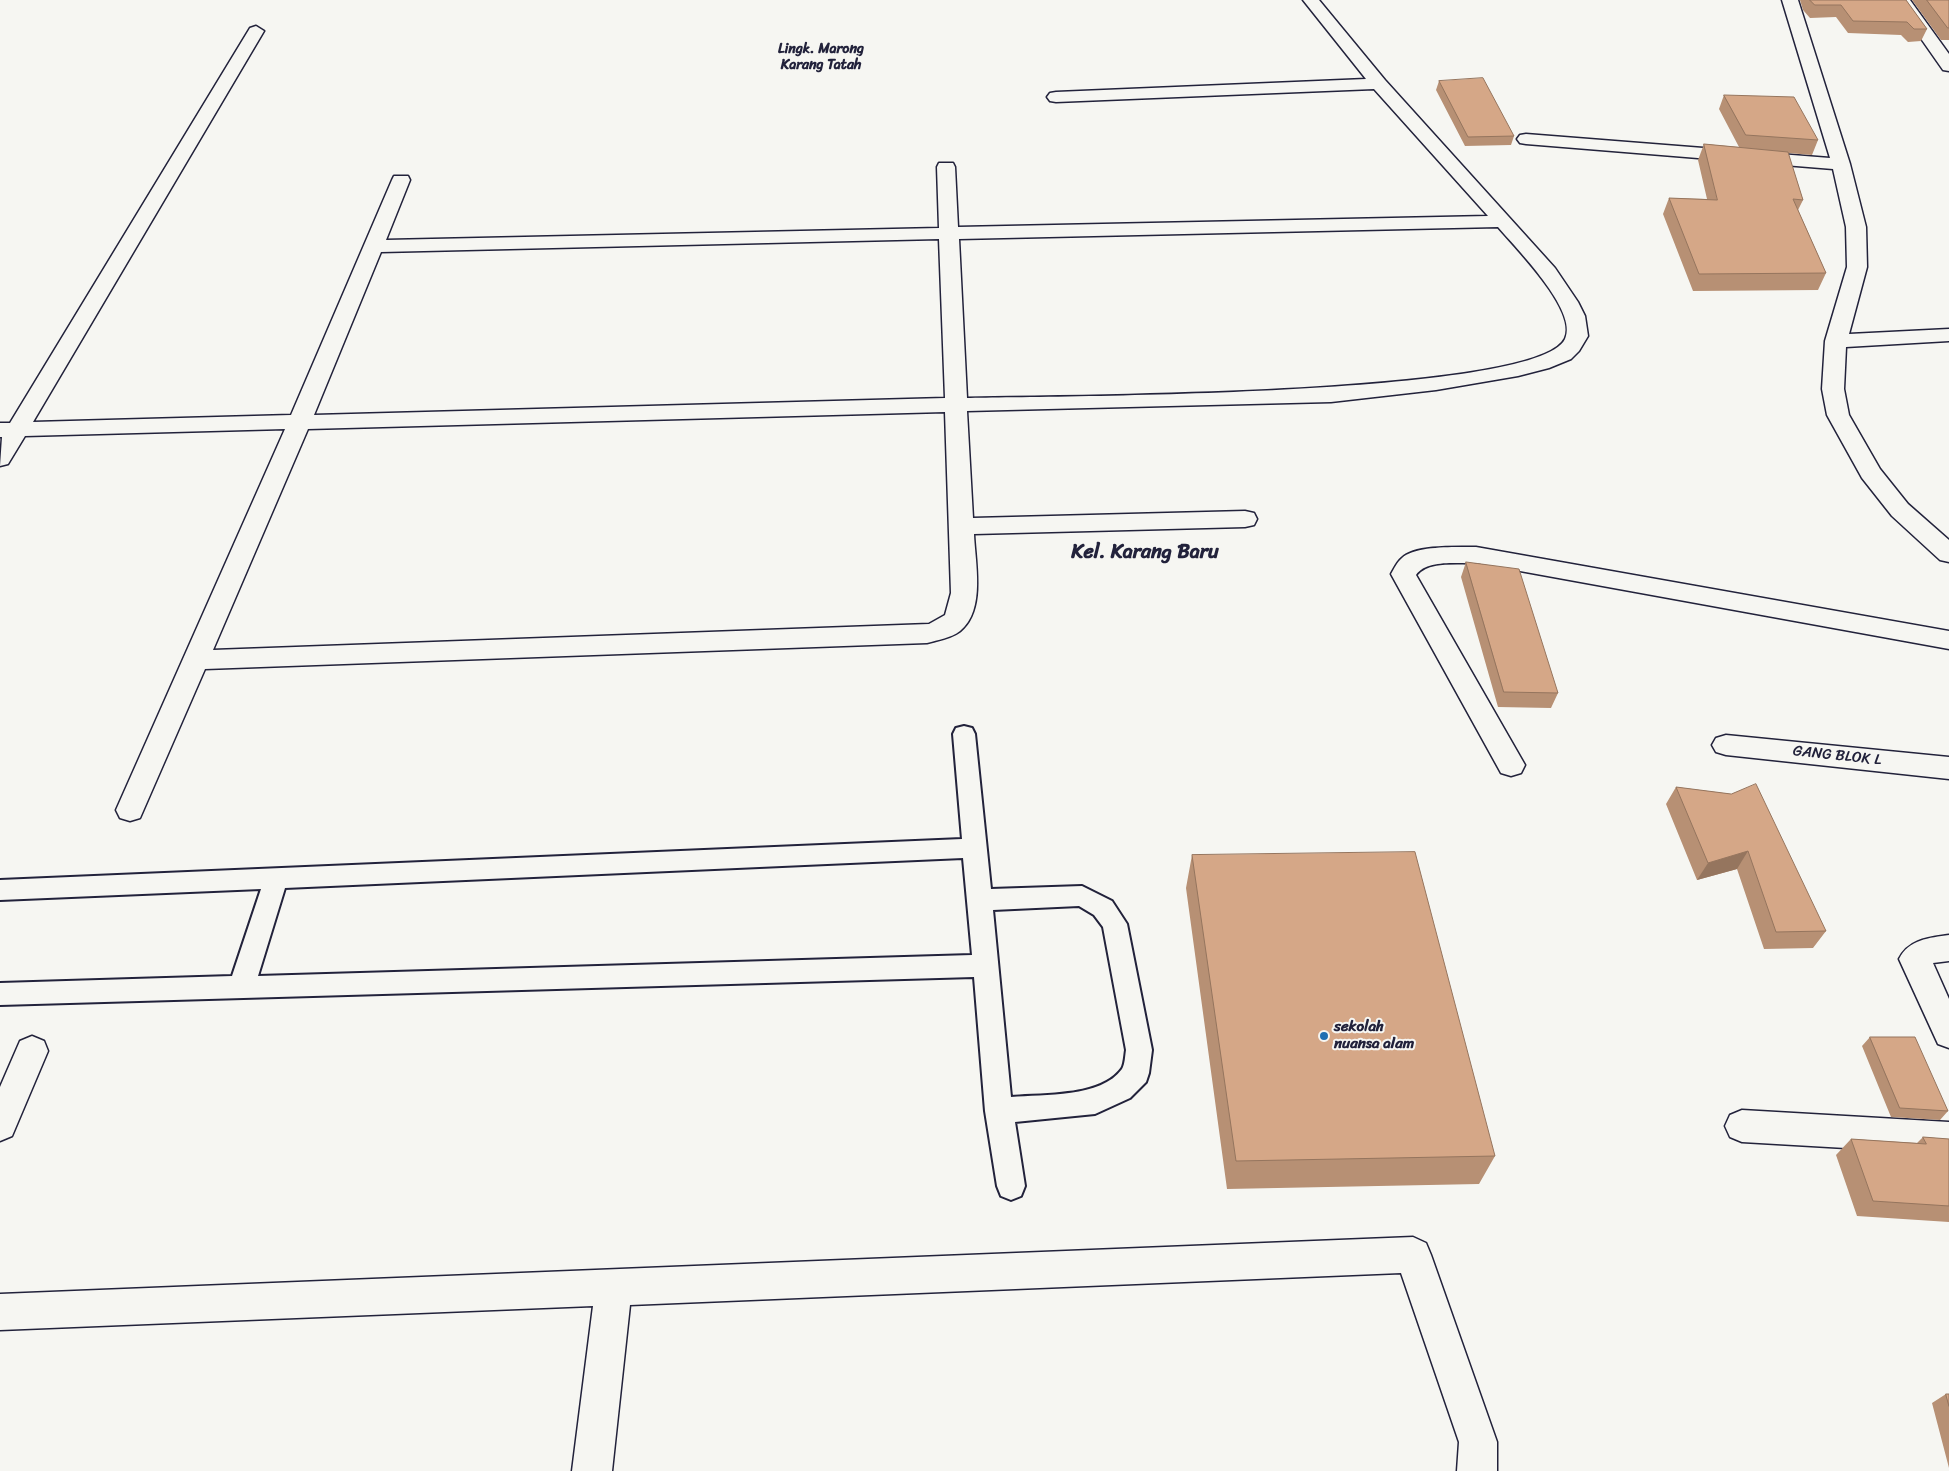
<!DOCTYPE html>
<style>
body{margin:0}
canvas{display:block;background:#f6f6f2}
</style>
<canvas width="1949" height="1471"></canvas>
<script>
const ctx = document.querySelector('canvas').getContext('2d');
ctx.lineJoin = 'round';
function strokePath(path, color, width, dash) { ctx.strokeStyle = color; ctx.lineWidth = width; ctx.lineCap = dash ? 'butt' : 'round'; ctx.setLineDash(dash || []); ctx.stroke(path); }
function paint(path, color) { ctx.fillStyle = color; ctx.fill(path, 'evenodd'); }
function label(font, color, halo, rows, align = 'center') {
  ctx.font = font + ' Sriracha,sans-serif'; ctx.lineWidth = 4; ctx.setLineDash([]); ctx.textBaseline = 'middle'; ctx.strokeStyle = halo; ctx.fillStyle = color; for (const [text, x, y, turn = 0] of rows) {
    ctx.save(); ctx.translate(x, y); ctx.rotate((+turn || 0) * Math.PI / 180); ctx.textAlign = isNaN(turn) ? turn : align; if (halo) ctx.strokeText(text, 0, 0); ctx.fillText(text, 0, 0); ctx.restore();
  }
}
const lane = new Path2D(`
 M964,726l8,2 3,6 16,155 91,-3 30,15 15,23 25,126 -3,23 -3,9 -16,16 -35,16 -80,8 10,64 -4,10 -10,4 -10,-4 -4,-10 -12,-75 -11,-134 -974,28v-22l232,-7 29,-87 -261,11v-20l962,-41 -9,-105 3,-6zM963,858l9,97 -714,21 27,-88zM1079,906l15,9 9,12 23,123c-1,6 -1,14 -4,19 -21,29 -78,25 -111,28l-18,-187z`);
const street = new Path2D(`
 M1303,0h16l66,80 170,188 23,34 7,14 3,20 -9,15 -8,8 -22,9 -31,8 -82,14 -105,12 -364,9 6,107 272,-7 9,2 3,6 -3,6 -9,2 -271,7c1,28 12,76 -14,97 -9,7 -22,9 -33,12l-722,26 -65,149 -10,3 -10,-3 -4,-8 169,-381 -260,7 -17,28 -8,2 2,-29h-2v-14h10l240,-395 6,-2 8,5 -231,391 258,-7 101,-235 2,-4h14l2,4 -24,60 553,-12 -2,-61 2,-4h14l2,4 3,60 530,-11 -114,-127 -318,13 -6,-1 -3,-4 3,-4 6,-1 310,-13zM1498,227c17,20 81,84 67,112 -28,58 -519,57 -598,59l-8,-159zM939,239l6,159 -631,17 67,-163zM945,412l6,181 -6,22 -16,9 -716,26 95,-221z
 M1782,0h16l52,164 16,63 1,40 -18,67 100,-5v12l-103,6 -2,42 5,26 31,54 28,35 41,36v22l-9,-2 -48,-44 -30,-38 -35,-63 -5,-26 3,-48 22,-74 -1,-40 -13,-58 -307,-25 -6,-1 -3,-4 3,-4 6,-1 304,24z
 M1894,0h16l39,54v17l-6,-1z
 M1476,547l473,84v18l-473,-86c-18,1 -49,-4 -60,12l109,190 -4,8 -10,3 -10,-3 -110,-199c3,-5 6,-12 11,-16 13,-13 56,-11 74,-11z
 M1726,735l223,22v22l-223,-24 -10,-3 -4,-7 4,-7z
 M1949,935v26l-16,2 16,36v49l-11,-4 -39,-85c10,-20 30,-21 50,-24z
 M32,1036l12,5 4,10 -36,85 -12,5v-54l20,-46z
 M1742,1110l207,12v32l-207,-12 -12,-5 -5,-11 5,-11z
 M1413,1237l13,6 5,12 66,187v29h-40l2,-29 -58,-169 -771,32 -18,166h-40l21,-165 -593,24v-36z`);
strokePath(lane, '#22223b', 4);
strokePath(street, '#22223b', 3);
paint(lane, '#f6f6f2');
paint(street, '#f6f6f2');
paint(new Path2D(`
 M1800,0h106l21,29 -6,12 -13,1 -7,-7 -53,-2 -12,-16 -26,1 -7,-8z
 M1912,0h37v40h-8z
 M1439,81l75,55 -3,9 -46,1 -29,-56z
 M1724,95l94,45 -6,15 -24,-2 15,47 -5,10 28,63 -8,17 -125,1 -30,-77 6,-16 38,1 -9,-39 6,-16 35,3 -20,-38z
 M1466,562l92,131 -7,15 -53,-1 -37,-130z
 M1676,787l55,7 95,137 -13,17 -49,1 -27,-80 -40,11 -31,-76z
 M1192,855l303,301 -16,28 -252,5 -41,-301z
 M1870,1037l78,74 -8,9 -49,-3 -29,-71z
 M1923,1137l26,2v83l-92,-6 -21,-61 15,-16 66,4z
 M1946,1394h3v74l-17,-65z`), '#b79074');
paint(new Path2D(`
 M1748,851l-11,18 -40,11 11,-17z`), '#95755e');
const building = new Path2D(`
 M1810,0h96l21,29h-13l-7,-7 -54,-1 -12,-16h-26z
 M1927,0h22v28h-1z
 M1483,78l31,58 -46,1 -29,-56z
 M1724,95l70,2 24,43 -72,-5z
 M1704,144l84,8 15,48 -10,-1 33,74 -127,1 -30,-76 48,2z
 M1466,562l53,7 39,124 -54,-1z
 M1756,784l70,147 -50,1 -28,-81 -40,12 -32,-76 55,7z
 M1415,852l80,304 -259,5 -44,-306z
 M1870,1037h45l33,74 -48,-3z
 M1923,1137l26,2v67l-76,-5 -22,-62 75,5z
 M1946,1394h3v12z`);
paint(building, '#d5a787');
strokePath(building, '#95755e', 1);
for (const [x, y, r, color] of [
 [1324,1036,5,"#1f6fb2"]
]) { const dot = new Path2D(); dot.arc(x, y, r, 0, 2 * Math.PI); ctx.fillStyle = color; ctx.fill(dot); strokePath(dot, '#f6f6f2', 2); }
label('bold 14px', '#22223b', '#f6f6f2', [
 ["Lingk. Marong",821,49],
 ["Karang Tatah",821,65]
]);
label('15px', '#22223b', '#f6f6f2', [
 ["GANG BLOK L",1837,756,6]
]);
label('bold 15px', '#22223b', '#f6f6f2', [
 ["sekolah",1334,1027],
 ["nuansa alam",1334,1044]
], 'left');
label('bold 20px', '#22223b', '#f6f6f2', [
 ["Kel. Karang Baru",1145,553]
]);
</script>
